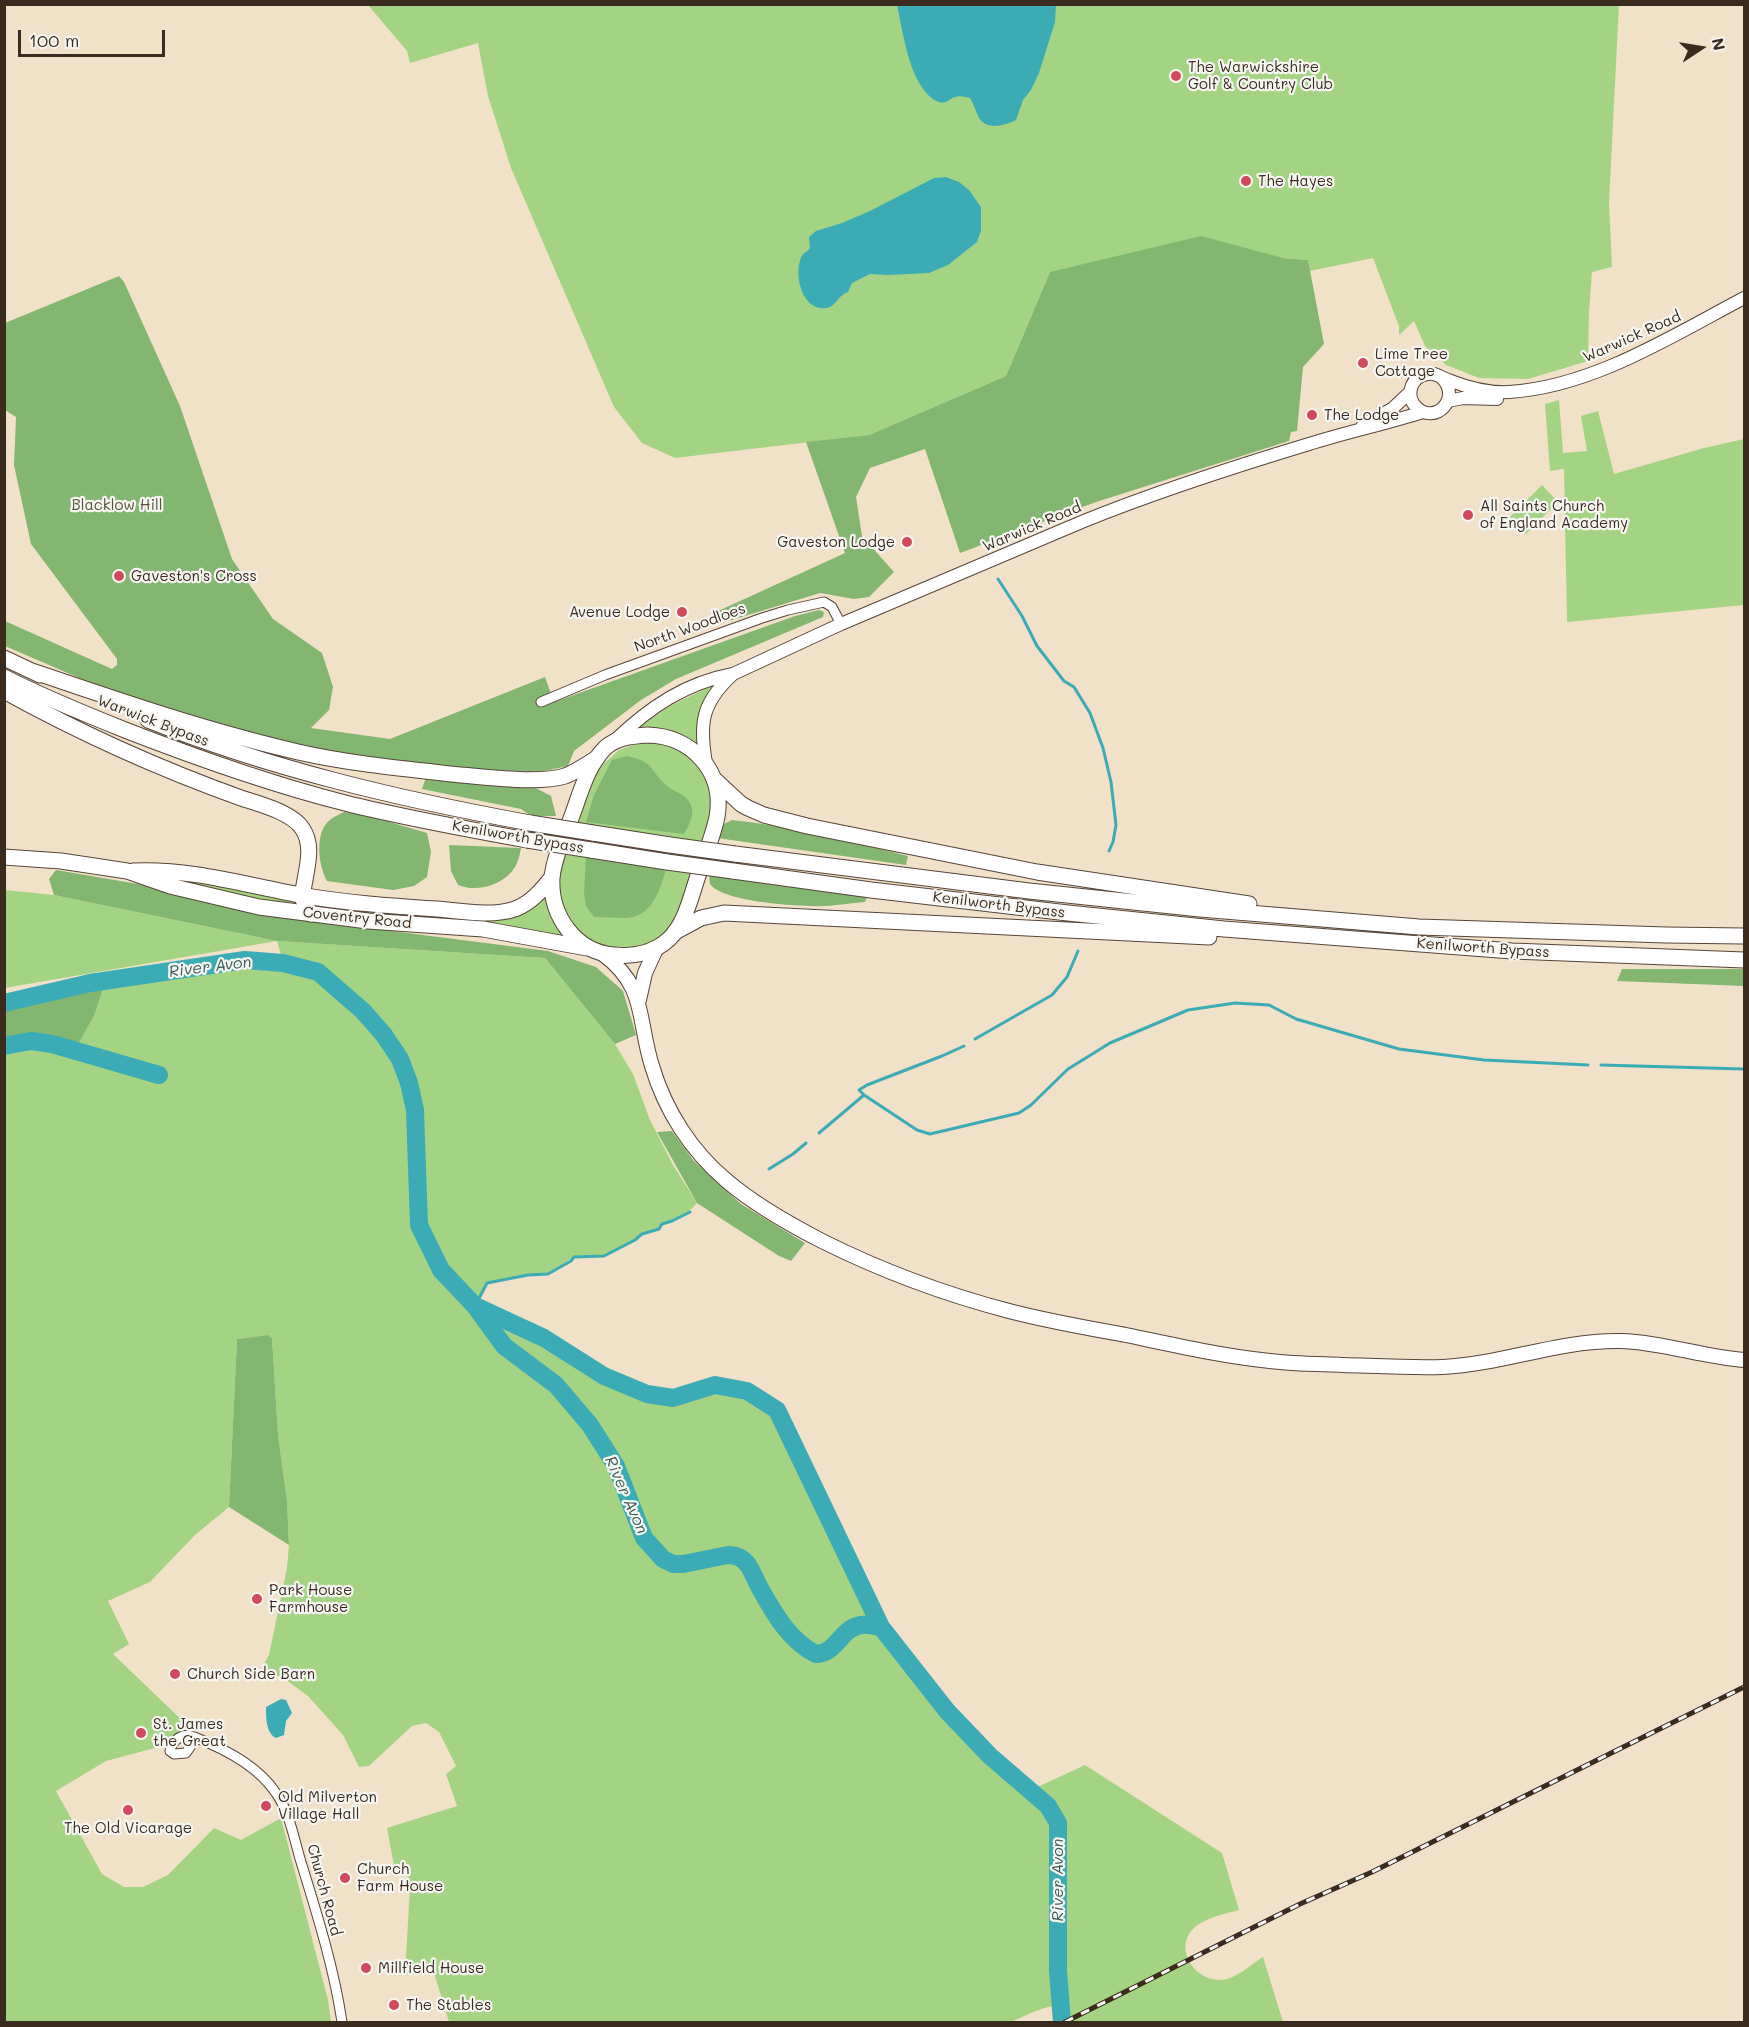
<!DOCTYPE html>
<style>
body{margin:0}
#map{position:relative;width:1749px;height:2027px;overflow:hidden;background:#f2e1c9;font-family:Mali,sans-serif}
canvas{display:block}
.frame{position:absolute;inset:0;border:6px solid #3b2a1e;pointer-events:none}
.north{position:absolute;left:1671px;top:18px;width:60px;height:60px;-webkit-text-stroke:4px #f6f6f2;paint-order:stroke;rotate:78deg;font-size:16px;font-weight:700;line-height:24px;text-align:center;color:#3b2a1e}
.north::after{content:'';display:block;margin:auto;width:21px;height:27px;background:#3b2a1e;clip-path:polygon(50% 0,100% 100%,50% 72%,0 100%)}
.scale{position:absolute;left:18px;top:30px;width:147px;height:27px;box-sizing:border-box;border:3px solid #3b2a1e;border-top:0;padding-left:8px;font-size:18px;line-height:21px;white-space:nowrap;color:#3b2a1e;-webkit-text-stroke:4px #f6f6f2;paint-order:stroke}
</style>
<div id="map">
<canvas width="1749" height="2027"></canvas>
<div class="frame"></div>
<div class="north">N</div>
<div class="scale">100 m</div>
</div>
<script>
const ctx = document.querySelector('canvas').getContext('2d');
ctx.lineJoin = 'round';
function paint(path, color) { ctx.fillStyle = color; ctx.fill(path, 'evenodd'); }
function strokePath(path, color, width, dash) { ctx.strokeStyle = color; ctx.lineWidth = width; ctx.lineCap = dash ? 'butt' : 'round'; ctx.setLineDash(dash || []); ctx.stroke(path); }
function label(font, color, halo, rows, align = 'center') {
  ctx.font = font + ' Mali,sans-serif'; ctx.lineWidth = 4.5; ctx.setLineDash([]); ctx.textBaseline = 'middle'; ctx.strokeStyle = halo; ctx.fillStyle = color; for (const [text, x, y, turn = 0] of rows) {
    ctx.save(); ctx.translate(x, y); ctx.rotate((+turn || 0) * Math.PI / 180); ctx.textAlign = isNaN(turn) ? turn : align; if (halo) ctx.strokeText(text, 0, 0); ctx.fillText(text, 0, 0); ctx.restore();
  }
}
paint(new Path2D(`
 M368,5h1251l-10,197 3,65 -20,5 -3,40 -1,49 -60,18 -49,-1 -33,-13 -21,-19 -11,-25 -15,14v-9l-26,-68 -63,13 -2,-11 -25,-2 -233,14 -44,104 -137,59 -194,23 -33,-15 -28,-36 -103,-239 -23,-72 -10,-53 -68,20 -3,-12z
 M1559,400l4,53 24,-2 -6,-35 17,-5 16,63 90,-26 40,-9v166l-177,17 -3,-153 -14,2 -5,-67z
 M1542,485l16,17 -32,32 -16,-17z
 M719,682l-21,63c-18,-15 -38,-18 -60,-17l32,-22z
 M642,742c41,-1 69,26 71,67 1,12 -11,40 -15,53 -9,29 -16,67 -46,81 -5,3 -12,3 -18,5 -16,3 -34,0 -47,-10 -21,-17 -30,-38 -27,-64l31,-90 7,-15 21,-19z
 M165,874l126,26v2c-14,7 -107,-20 -127,-26z
 M5,890l49,5 223,46 268,17 70,86 18,30 17,46 23,45 24,38c-10,12 -22,16 -35,21l-3,5 -17,5 -7,6 -31,16 -30,1 -26,17 -20,1 -41,8 -12,23 69,32 60,38 43,18 26,4 42,-13 32,6 30,19 104,217 66,84 43,45 41,34 54,-25 137,88 17,57c-15,4 -36,8 -47,20 -19,21 6,56 35,49 13,-4 25,-15 36,-22l20,65h-211l-4,-16c-18,-4 -40,9 -57,16h-562l-17,-56 -27,9 5,-88 -6,-23 -10,2 -7,-38 70,-22 -11,-32 10,-8 -17,-34 -13,-9 -14,3 -43,40 -10,1 -16,-32 -35,-39 -26,-19 -22,-6 9,-16 18,-87 2,-23 -2,-44 -9,-66 -6,-97 -4,-3 -31,4 -8,168 -34,28 -45,47 -42,19 21,43 -16,10 76,73 -34,21 -49,13 -50,30 46,83 22,13h19l25,-12 46,-47 27,12 40,-22 47,182 3,22h-326v-976l26,-5 44,9 19,-34 12,-36 139,-20 38,2 -6,-21 -272,47z
 M547,892l21,47 -246,-33 154,11z`), '#a4d483');
paint(new Path2D(`
 M1201,236l82,22 25,2 16,84 -21,23 -6,64 -6,1 -2,9 -193,61 -136,51 -35,-104 -55,19 -14,29 6,39 32,36 -25,25 -15,2 -34,-6 -108,33 4,-14 129,-59 -39,-111 63,-7 137,-59 44,-104z
 M119,276l5,6 56,124 52,153 41,60 49,34 11,34 -4,23 -18,18 79,11 155,-62 9,25 241,-86 24,-6 5,2 -1,5 -147,62 -35,21 -67,51 -6,15 -28,6 -80,-3 -69,-7 -88,-15 -97,-25 -99,-32 -102,-44v-25l107,48 5,-4v-6l-86,-115 -17,-79 2,-48 -11,-7v-87z
 M627,756c28,6 22,14 40,30 7,6 19,8 23,17 6,10 -1,22 -6,31l-98,-12 8,-27 18,-35z
 M426,777l108,10 17,9 5,20h-25l-10,-7 -99,-20z
 M344,812l25,4 58,17 4,19 -4,25 -13,9 -21,4 -66,-9c-9,-16 -13,-50 4,-62 4,-3 9,-5 13,-7z
 M732,820c59,6 118,21 176,36l-2,9 -189,-27 5,-13z
 M449,845l72,3c-1,6 -3,14 -6,19 -11,18 -38,26 -57,18l-7,-14z
 M586,856l80,13c-6,22 -15,50 -43,49 -10,0 -19,-1 -29,-1l-8,-11 -2,-14z
 M56,870l82,14 121,30 289,37 48,16 27,24 13,44 -21,9 -70,-86 -268,-17 -223,-46 -5,-16z
 M709,875l159,20 -3,7c-17,1 -35,5 -52,4 -21,0 -92,-5 -103,-22z
 M1622,969h122v17l-127,-5z
 M106,980l-12,36 -19,34 -44,-9 -26,5v-38l11,-7z
 M672,1131l21,29 48,44 64,39 -14,18 -12,-5 -82,-53 -40,-71z
 M268,1335l4,3 6,97 9,66 2,44 -60,-38 8,-168z`), '#83b671');
paint(new Path2D(`
 M897,5h159l-1,17 -16,51 -8,17 -8,10 -7,20c-12,6 -31,11 -38,-4 -3,-6 -4,-12 -8,-18 -4,-1 -10,-3 -14,-1 -7,1 -10,8 -17,5 -29,-11 -36,-71 -42,-97z
 M946,177l13,5 10,8 12,17v24l-4,11 -29,23 -19,8 -41,2 -18,-1 -18,9 -4,9c-10,3 -12,15 -22,16 -25,4 -34,-38 -23,-54 2,-2 5,-3 7,-6l-1,-11 7,-6 26,-8 28,-12 64,-33z
 M281,1699l5,1 6,13 -6,8 -2,14 -8,3c-10,-5 -10,-20 -10,-31z`), '#3bacb5');
strokePath(new Path2D(`
 M998,579l24,37 15,30 27,35 10,6 16,26 13,35 8,34 5,43 -3,17 -4,9
 M975,1039l77,-44 15,-18 11,-26
 M1601,1065l143,4
 M864,1095l53,35 13,4 89,-21 12,-8 37,-36 42,-26 78,-33 47,-7 34,2 27,14 103,30 85,11 104,5
 M819,1133l45,-38 -5,-5 8,-5 75,-29 22,-10
 M769,1169l24,-15 13,-11
 M475,1306l12,-23 41,-8 20,-1 23,-13 3,-4 30,-1 31,-16 7,-6 17,-5 3,-5 10,-3 18,-9`), '#3bacb5', 3);
strokePath(new Path2D(`
 M4,1003l86,-20 155,-23 38,3 35,9 45,39 21,24 16,24 9,24 6,27 4,115 22,45 34,36 29,40 52,39 34,40 26,41 28,72 19,21 10,5h10l45,-9c8,0 15,3 20,10 5,7 8,17 13,25 14,25 29,51 55,64 20,0 25,-26 45,-29 6,-1 13,1 20,2
 M4,1046l27,-5 21,3 107,31
 M475,1306l69,32 60,38 43,18 26,4 42,-13 32,6 30,19 104,217 66,84 43,45 58,50 10,17v148l4,51`), '#3bacb5', 18);
const minor = new Path2D(`
 M541,702l64,-27 157,-57 26,-8 36,-8 8,5 9,17
 M196,1738l-10,15 -12,1 -4,-3c2,-11 13,-19 24,-14 29,11 64,29 82,56 14,20 18,46 25,69 16,52 33,106 41,160`);
const tertiary = new Path2D(`
 M1442,378c20,20 -7,48 -26,29 -9,-9 -7,-25 5,-31 4,-2 8,-3 13,-2 6,2 11,5 17,7 18,7 38,12 58,11 83,-5 163,-56 235,-94
 M1448,401l15,-3 34,1
 M1363,425l29,-16 18,-17
 M614,741c36,-34 71,-58 119,-67l108,-50 243,-103c74,-30 149,-54 225,-77 38,-12 76,-20 114,-32
 M706,763c-7,-40 -4,-60 26,-88`);
const secondary = new Path2D(`
 M603,954c44,33 34,64 49,112 13,44 39,85 75,115 28,24 62,43 95,60 60,30 122,53 187,70 38,10 78,17 117,24 48,10 96,21 144,26 24,3 49,3 73,4 33,1 67,3 100,2 60,-3 116,-27 177,-26 42,1 82,16 124,19
 M639,1000l6,-27 11,-24`);
const primary = new Path2D(`
 M648,735c44,1 77,37 69,82 -4,19 -12,38 -18,56 -8,22 -13,50 -30,66 -15,14 -36,18 -55,16 -39,-3 -64,-40 -62,-77 2,-22 14,-45 21,-65 8,-22 15,-48 32,-65 12,-11 28,-12 43,-13z
 M4,857l57,4 66,10 43,15 89,21 109,14 115,8 104,19
 M133,871c57,-3 112,14 167,24 46,8 91,11 137,14 24,2 54,8 78,0 16,-6 27,-19 37,-32`);
const trunk = new Path2D(`
 M4,658l36,17
 M32,671c88,30 175,60 266,81 53,12 108,17 163,23 27,2 79,9 104,1 11,-4 22,-12 32,-18
 M4,677c39,20 81,37 121,53 72,28 145,54 220,73 60,15 121,26 182,37
 M4,691c76,42 156,78 237,107 18,6 50,14 61,30 11,16 6,34 3,52 -1,6 -3,12 -2,18 0,6 5,11 8,16
 M148,720c123,49 251,79 382,103
 M714,779l27,25 7,4 16,7 43,11 230,46 212,32
 M593,833l77,12
 M591,850l76,12
 M735,854l294,37 171,18 219,18 247,8 78,1
 M733,871l138,19 197,23 156,16 288,22 232,9
 M675,932l26,-14 23,-5 485,24`);
strokePath(minor, '#564538', 11);
strokePath(tertiary, '#564538', 14);
strokePath(secondary, '#564538', 16);
strokePath(primary, '#564538', 17);
strokePath(trunk, '#564538', 17);
strokePath(minor, '#fff', 9);
strokePath(tertiary, '#fff', 12);
strokePath(secondary, '#fff', 14);
strokePath(primary, '#fff', 15);
strokePath(trunk, '#fff', 15);
const rail = new Path2D(`
 M1065,2022l235,-118 72,-32 372,-185`);
strokePath(rail, '#3b2a1e', 5);
strokePath(rail, '#f6f6f2', 3, [9]);
const trunkBridge = new Path2D(`
 M530,823l63,10
 M527,840l64,10
 M670,845l65,9
 M667,862l66,9`);
strokePath(trunkBridge, '#564538', 17, []);
strokePath(trunkBridge, '#fff', 15);
for (const [x, y, r, color] of [
 [1176,76,6,"#d1495b"],
 [1246,181,6,"#d1495b"],
 [1363,363,6,"#d1495b"],
 [1312,415,6,"#d1495b"],
 [1468,515,6,"#d1495b"],
 [907,542,6,"#d1495b"],
 [119,576,6,"#d1495b"],
 [682,612,6,"#d1495b"],
 [257,1599,6,"#d1495b"],
 [175,1674,6,"#d1495b"],
 [141,1733,6,"#d1495b"],
 [266,1806,6,"#d1495b"],
 [128,1810,6,"#d1495b"],
 [345,1878,6,"#d1495b"],
 [366,1968,6,"#d1495b"],
 [394,2005,6,"#d1495b"]
]) { const dot = new Path2D(); dot.arc(x, y, r, 0, 2 * Math.PI); ctx.fillStyle = color; ctx.fill(dot); strokePath(dot, '#f6f6f2', 2); }
label('15px', '#3b2a1e', '#f6f6f2', [
 ["The Warwickshire",1188,67],
 ["Golf & Country Club",1188,84],
 ["The Hayes",1258,181],
 ["Lime Tree",1375,354],
 ["Cottage",1375,371],
 ["The Lodge",1324,415],
 ["All Saints Church",1480,506],
 ["of England Academy",1480,523],
 ["Gaveston Lodge",895,542,"right"],
 ["Gaveston's Cross",131,576],
 ["Avenue Lodge",670,612,"right"],
 ["Park House",269,1590],
 ["Farmhouse",269,1607],
 ["Church Side Barn",187,1674],
 ["St. James",153,1724],
 ["the Great",153,1741],
 ["Old Milverton",278,1797],
 ["Village Hall",278,1814],
 ["The Old Vicarage",128,1828,"center"],
 ["Church",357,1869],
 ["Farm House",357,1886],
 ["Millfield House",378,1968],
 ["The Stables",406,2005]
], 'left');
label('15px', '#3b2a1e', '#f6f6f2', [
 ["Warwick Road",1632,337,-24],
 ["Warwick Road",1032,527,-23],
 ["North Woodloes",690,628,-20],
 ["Warwick Bypass",153,721,21],
 ["Kenilworth Bypass",518,837,10],
 ["Kenilworth Bypass",999,905,7],
 ["Coventry Road",357,918,6],
 ["Kenilworth Bypass",1483,948,4],
 ["Church Road",324,1890,75]
]);
label('15px', '#555437', '#f6f6f2', [
 ["Blacklow Hill",117,505]
]);
label('italic 16px', '#3b5e5a', '#f6f6f2', [
 ["River Avon",210,967,-7],
 ["River Avon",626,1495,66],
 ["River Avon",1058,1880,-90]
]);
</script>
